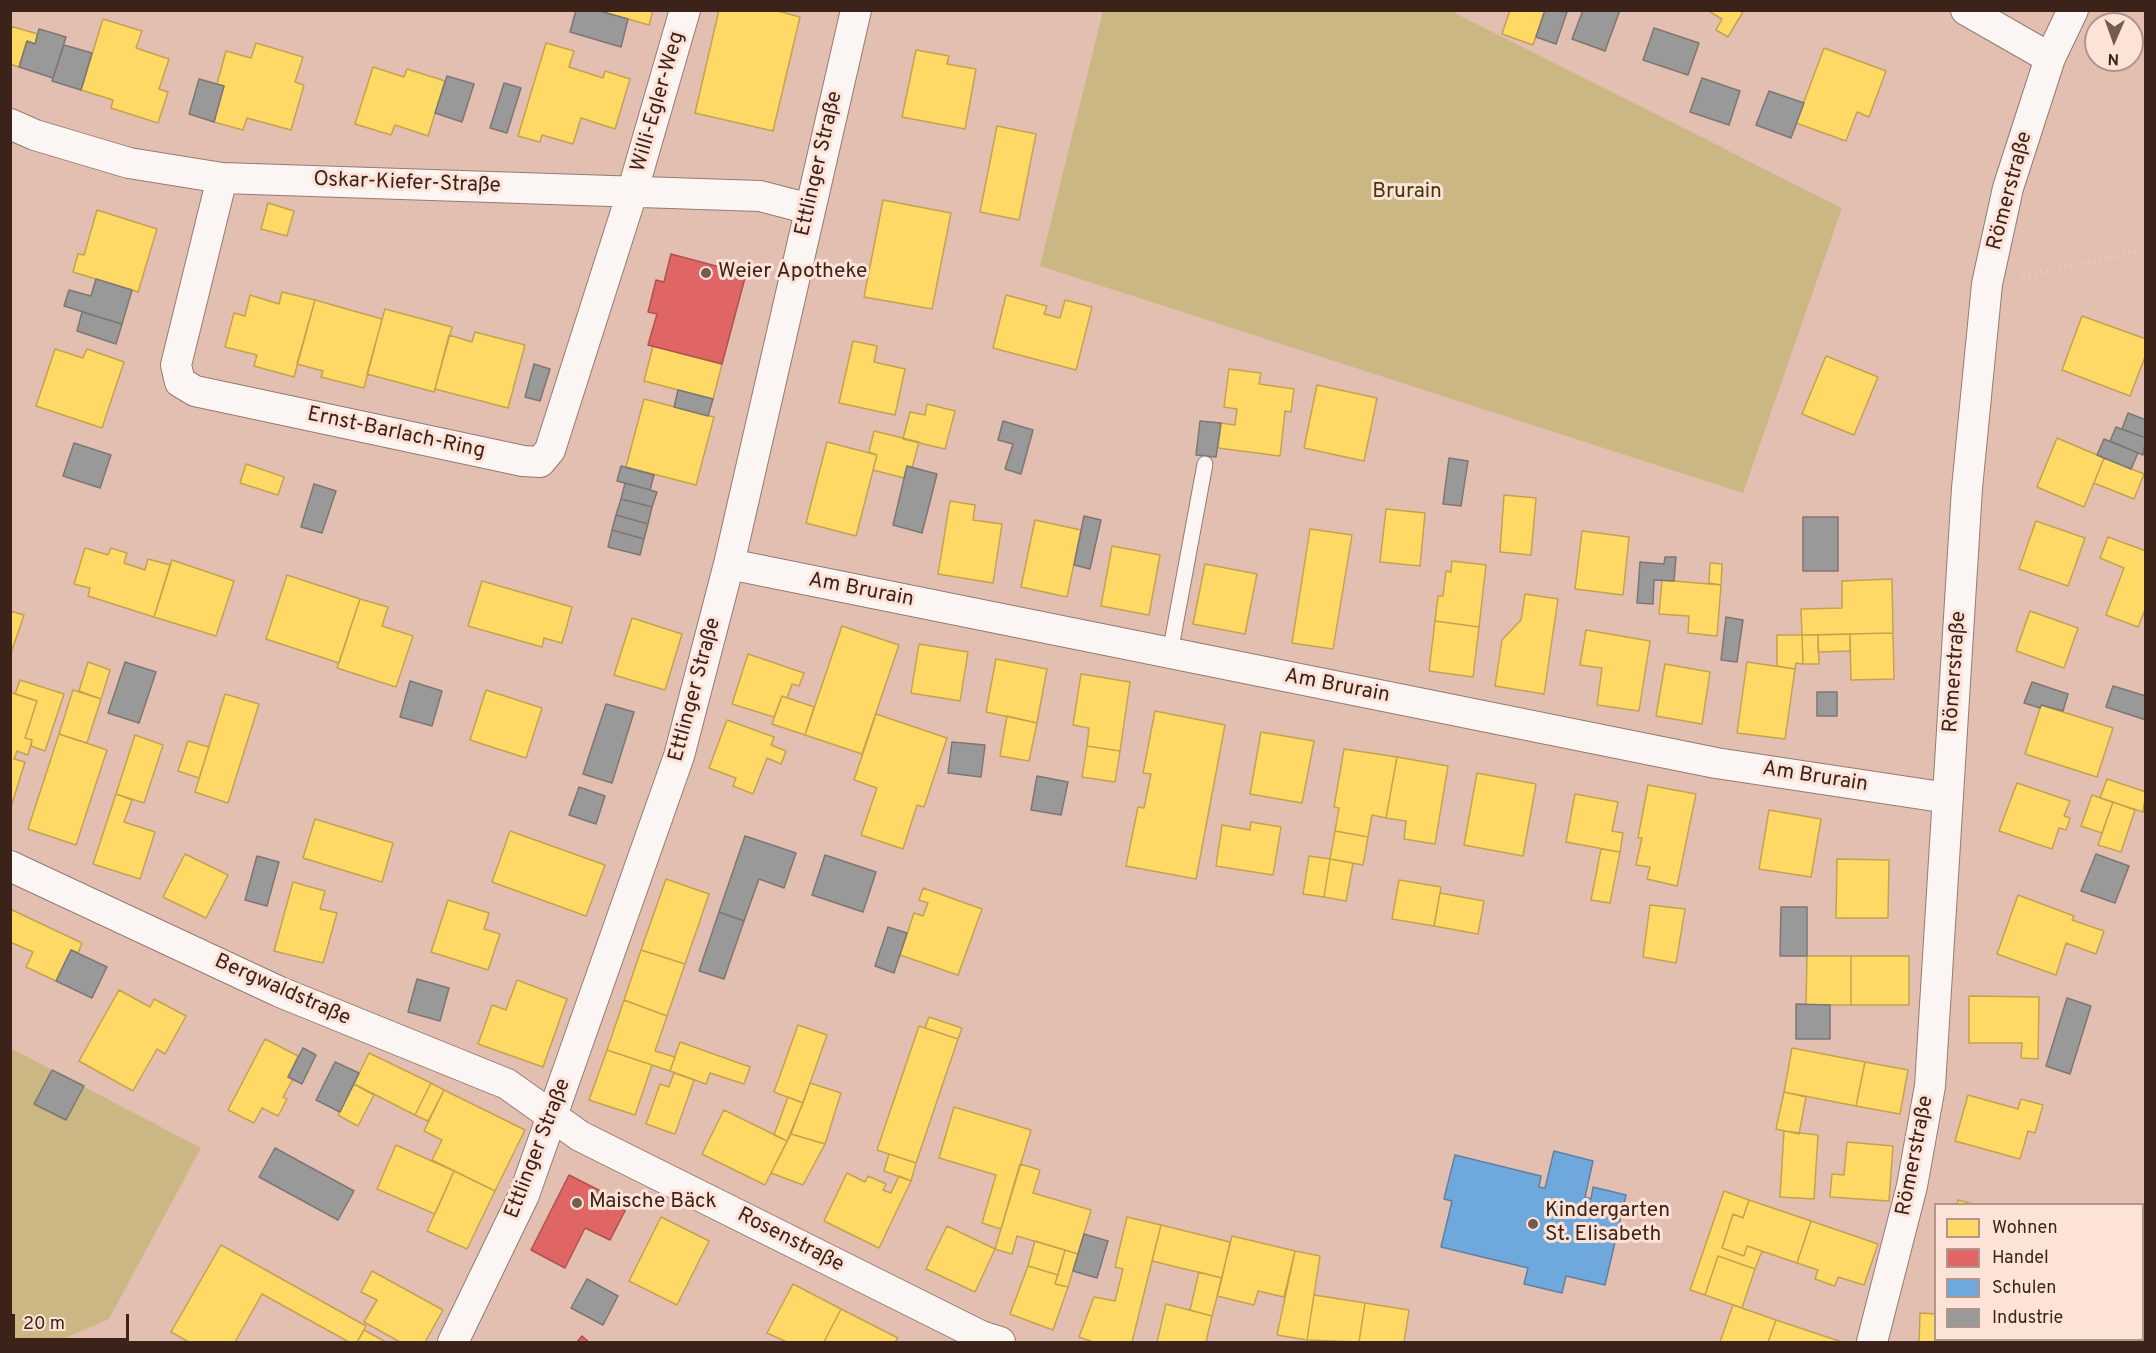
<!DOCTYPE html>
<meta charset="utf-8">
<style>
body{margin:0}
#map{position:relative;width:2156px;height:1353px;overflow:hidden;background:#e2bfb1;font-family:Overpass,sans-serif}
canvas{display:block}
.frame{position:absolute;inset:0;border:12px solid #3c2319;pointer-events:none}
.legend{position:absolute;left:1934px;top:1203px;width:210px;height:138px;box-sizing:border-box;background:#fde2d7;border:2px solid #b0968b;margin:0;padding:8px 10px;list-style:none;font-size:18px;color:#3c2319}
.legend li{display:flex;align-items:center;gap:12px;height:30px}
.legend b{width:30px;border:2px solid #b0968b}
.north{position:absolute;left:2084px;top:12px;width:60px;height:60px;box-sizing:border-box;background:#fde2d7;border:2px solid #b0968b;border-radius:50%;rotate:182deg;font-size:16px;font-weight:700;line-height:24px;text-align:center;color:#3c2319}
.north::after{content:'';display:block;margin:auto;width:21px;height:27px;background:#765a4e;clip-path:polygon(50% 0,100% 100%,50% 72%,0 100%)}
.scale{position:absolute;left:12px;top:1314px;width:117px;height:27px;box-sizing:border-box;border:3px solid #3c2319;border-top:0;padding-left:8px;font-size:18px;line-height:21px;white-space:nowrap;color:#3c2319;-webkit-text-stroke:4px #fde2d7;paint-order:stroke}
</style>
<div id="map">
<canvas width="2156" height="1353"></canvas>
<div class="frame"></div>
<ul class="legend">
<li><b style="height:16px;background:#ffd966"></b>Wohnen</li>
<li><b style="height:16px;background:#e06666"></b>Handel</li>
<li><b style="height:16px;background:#6fa8dc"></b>Schulen</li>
<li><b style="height:16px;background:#999"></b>Industrie</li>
</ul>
<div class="north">N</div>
<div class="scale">20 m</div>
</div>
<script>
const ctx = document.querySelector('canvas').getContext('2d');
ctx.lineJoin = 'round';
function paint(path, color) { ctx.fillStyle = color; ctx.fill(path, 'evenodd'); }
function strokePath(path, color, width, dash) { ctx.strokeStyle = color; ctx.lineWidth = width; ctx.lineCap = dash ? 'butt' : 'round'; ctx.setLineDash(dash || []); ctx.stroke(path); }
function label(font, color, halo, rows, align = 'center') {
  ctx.font = font + ' Overpass,sans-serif'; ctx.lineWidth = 6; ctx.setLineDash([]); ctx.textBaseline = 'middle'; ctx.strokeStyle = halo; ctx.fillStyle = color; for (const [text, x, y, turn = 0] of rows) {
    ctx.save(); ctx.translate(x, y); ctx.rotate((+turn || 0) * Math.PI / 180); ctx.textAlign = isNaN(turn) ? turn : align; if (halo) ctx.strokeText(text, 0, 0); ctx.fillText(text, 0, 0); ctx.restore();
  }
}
paint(new Path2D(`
 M1103,11h348l391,197 -99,285 -703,-227z
 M10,1048l191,100 -92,171 -53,23h-45z`), '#cbb784');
const homes = new Path2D(`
 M596,10h57l-4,15z
 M719,10h55l26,7 -27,114 -78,-18z
 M1510,10h35l-12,35 -31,-11z
 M1707,10h37l-16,27 -12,-7 6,-11z
 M103,19l39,12 -6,17 33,11 -10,30 9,3 -10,31 -47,-15 2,-8 -32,-10z
 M10,26l28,8 -3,10 -8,-3 -8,26 -9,-3z
 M256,43l47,14 -8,25 9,3 -13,45 -44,-12 -4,12 -29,-8 10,-36 -7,-2 9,-33 25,7z
 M546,43l28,8 -5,16 34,11 2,-7 25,8 -15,50 -34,-11 -8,26 -31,-9 -2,7 -22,-6z
 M1824,48l62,23 -17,46 -12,-5 -11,29 -50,-18z
 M916,50l33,6 -2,8 29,5 -11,60 -63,-12z
 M373,67l31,10 3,-8 38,12 -17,55 -33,-11 -4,10 -36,-11z
 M997,126l39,8 -17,86 -39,-8z
 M883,200l68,13 -19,96 -68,-12z
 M268,203l26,8 -7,25 -26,-7z
 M97,210l60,19 -19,63 -65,-20 5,-18 6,1z
 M282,292l33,8 -21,77 -40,-11 3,-11 -32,-8 9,-34 11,3 5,-21 29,9z
 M1006,295l41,11 -3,8 16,4 5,-18 27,7 -16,63 -83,-22z
 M315,300l67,19 -18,69 -43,-11 2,-6 -26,-7z
 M385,309l67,18 -18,65 -67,-18z
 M2082,316l64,23v15l-16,42 -68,-26z
 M475,332l50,13 -17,63 -73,-19 14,-54 23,7z
 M853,341l24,5 -3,16 31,7 -10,46 -56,-12z
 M653,346l69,18 -9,35 -69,-18z
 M55,349l28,9 4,-9 37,13 -22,66 -66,-22z
 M1826,356l52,21 -24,58 -52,-21z
 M1229,369l32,4 -2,11 35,5 -3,23 -6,-1 -5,45 -62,-8 3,-25 14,2 2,-16 -13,-2z
 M1317,385l60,13 -13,63 -60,-13z
 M644,399l70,18 -18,68 -70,-18z
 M927,404l28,7 -10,38 -42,-10 7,-27 15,3z
 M874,431l45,11 -7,26 -5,-2 -3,12 -31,-8 4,-15 -8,-3z
 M2057,438l47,20 -20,49 -47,-20z
 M827,442l50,13 -21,81 -50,-13z
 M2104,458l40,16 -10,25 -40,-16z
 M246,464l38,13 -6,18 -38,-12z
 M1504,495l32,3 -5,57 -31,-3z
 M950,501l25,4 -2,15 29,4 -9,59 -55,-9z
 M1386,509l39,4 -5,53 -40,-4z
 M1035,520l46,10 -14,67 -46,-10z
 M2036,521l49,17 -17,48 -49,-17z
 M1310,529l42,6 -19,114 -41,-6z
 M1582,531l47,6 -6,58 -48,-6z
 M2108,537l38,14v56l-8,20 -32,-12 18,-47 -24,-10z
 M1112,546l48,9 -11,60 -48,-9z
 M85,548l23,7 3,-7 16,5 -3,10 21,7 3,-11 22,6 -16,52 -66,-21 2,-8 -16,-4z
 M172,560l62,21 -18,55 -62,-19z
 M1452,561l34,4 -7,62 -44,-6 3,-25h5l3,-25 5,1z
 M1710,563l12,1 -1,21 -12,-2z
 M1205,564l52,10 -12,60 -52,-10z
 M287,575l73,24 -21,64 -73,-24z
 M1892,579l1,54 -91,2 -1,-26 41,-1v-27z
 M1662,580l59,5 -4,51 -29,-3 1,-17 -30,-2z
 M482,581l90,26 -10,36 -18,-5 -2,9 -74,-21z
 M1525,594l33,5 -14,95 -49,-8 7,-46 19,-20z
 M360,599l28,8 -6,19 31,10 -17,51 -59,-19z
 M10,611l14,4 -14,41z
 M2030,611l48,17 -14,40 -48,-17z
 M632,618l50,16 -17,56 -51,-15z
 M1435,621l44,6 -6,50 -44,-6z
 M842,626l57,19 -37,109 -57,-19z
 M1586,630l64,11 -11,70 -42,-6 5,-37 -22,-3z
 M1893,633l1,46 -43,1 -1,-46z
 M1850,634v17l-32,1v-17z
 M1777,635h25l1,29 -7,-1 -1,6 -18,-3z
 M1802,635h16l1,29h-16z
 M919,644l49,8 -8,49 -49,-8z
 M748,654l56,19 -5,13 -7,-2 -5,14 -5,-2 -8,21 -42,-13z
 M996,659l51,10 -10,54 -51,-11z
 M88,662l22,8 -9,29 -22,-8z
 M1747,662l48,7 -10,70 -48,-6z
 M1665,664l45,8 -8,52 -46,-8z
 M1081,674l49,8 -10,69 -33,-5 2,-18 -16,-3z
 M20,680l44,14 -19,57 -14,-5 1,-6 -7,-2 12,-37 -22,-7z
 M73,690l28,9 -14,44 -28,-9z
 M486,690l56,18 -16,50 -56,-18z
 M10,692l27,9 -12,37 7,2 -4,15 -11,-4 -3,8 11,3 -15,48z
 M225,694l34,10 -31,99 -33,-11z
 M782,696l32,11 -9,28 -33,-11z
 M2041,705l72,23 -16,49 -72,-23z
 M1155,711l70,14 -29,154 -70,-13 12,-59 6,1 7,-34 -8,-1z
 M876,714l71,24 -23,69 -7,-2 -14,44 -42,-14 16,-47 -23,-8z
 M1007,716l30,7 -8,38 -29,-5z
 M727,720l47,17 -3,8 15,6 -5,13 -14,-6 -14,36 -20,-8 3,-8 -27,-10z
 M1261,732l53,9 -12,62 -52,-9z
 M59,734l48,16 -31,95 -48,-16z
 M135,735l28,10 -19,58 -28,-9z
 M188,741l21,6 -10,31 -21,-7z
 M1087,746l33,5 -5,31 -33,-5z
 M1344,749l53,8 -11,61 -14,-3 -4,22 -33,-6 4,-23 -5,-1z
 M1397,757l51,9 -13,78 -31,-5 2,-18 -20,-3z
 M1477,773l59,11 -13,72 -59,-11z
 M2107,779l39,13 -3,20 -43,-14z
 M2017,783l53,18 -6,15 6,2 -4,12 -7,-2 -7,21 -53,-18z
 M1648,785l48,9 -19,92 -30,-7 3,-12 -14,-2 6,-27h-4z
 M116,794l16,6 -8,22 31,10 -15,47 -47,-15z
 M1575,794l43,8 -6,29 11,2 -3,19 -54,-10z
 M2092,795l21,7 -11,31 -21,-7z
 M2113,802l22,8 -14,42 -23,-7z
 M1769,810l52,9 -10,58 -52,-8z
 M315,819l78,24 -11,39 -79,-24z
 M1251,822l30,5 -8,48 -57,-9 6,-41 28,5z
 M510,831l95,34 -19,51 -94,-34z
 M1335,831l33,6 -5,28 -33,-6z
 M1601,849l19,3 -10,51 -19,-3z
 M185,854l43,21 -22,43 -43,-21z
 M1309,856l21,3 -6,38 -21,-3z
 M1330,859l23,4 -7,38 -22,-4z
 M1837,859l52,1 -1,58h-52z
 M666,879l43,15 -24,70 -44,-14z
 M1399,880l42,7 -7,39 -42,-7z
 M293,882l32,9 -5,18 17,4 -14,50 -49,-12z
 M923,888l59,21 -24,66 -58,-20 14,-42 9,3 5,-13 -9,-3z
 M1440,893l44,8 -6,33 -44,-8z
 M2018,895l56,21 -2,4 32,11 -8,23 -30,-11 -10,32 -59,-21z
 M448,900l41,13 -5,16 16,5 -12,36 -57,-18z
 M1650,905l35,4 -9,54 -33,-6z
 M10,909l72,34 -4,10 -7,-3 -15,31 -30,-14 7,-15 -23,-10z
 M641,950l44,14 -18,52 -43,-16z
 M1807,956h44v49h-45z
 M1851,956h58v49h-58z
 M517,980l50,19 -24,68 -65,-23 14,-39 14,5z
 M119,990l31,17 4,-8 32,17 -21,38 -8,-5 -24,42 -54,-30z
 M1969,996l70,1 -1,62 -17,-1 1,-15h-53z
 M624,1000l43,16 -12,35 20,6 -5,14 -63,-21z
 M929,1017l33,11 -4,11 -33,-11z
 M798,1025l29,10 -24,68 -29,-11z
 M919,1026l39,13 -42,124 -39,-13z
 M265,1039l33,17 -10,21 5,2 -10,18 4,2 -9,17 -16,-8 -8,15 -26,-13z
 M680,1042l70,25 -6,17 -34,-11 -4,11 -36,-13z
 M1792,1048l73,14 -9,44 -72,-14z
 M607,1050l45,15 -17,50 -46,-15z
 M369,1053l62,30 -16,32 -61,-31z
 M1865,1062l43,8 -8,44 -44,-8z
 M674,1073l20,7 -19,54 -29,-10 14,-40 9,3z
 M431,1083l13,7 -16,31 -13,-6z
 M810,1083l31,10 -16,51 -34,-10z
 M354,1084l20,11 -16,31 -20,-11z
 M444,1090l81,40 -30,61 -63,-31 10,-20 -18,-9z
 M1784,1092l22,5 -7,37 -23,-5z
 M1968,1095l50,14 3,-10 22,6 -8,28 -7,-2 -8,28 -65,-18z
 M788,1097l15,6 -16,38 -13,-6z
 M954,1107l77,23 -30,99 -19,-6 14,-48 -57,-17z
 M724,1110l63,31 -22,44 -63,-31z
 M1784,1131l34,4 -4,64 -34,-2z
 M791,1134l34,10 -22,41 -32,-12z
 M1847,1142l46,4 -4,55 -59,-4 2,-23 12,1z
 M396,1145l58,26 -19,43 -58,-25z
 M889,1154l27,9 -5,18 -27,-10z
 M1020,1164l20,6 -7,23 58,17 -13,44 -61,-18 -5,18 -17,-5z
 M454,1171l41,20 -28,58 -40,-18z
 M847,1173l18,9 3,-6 18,8 -3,6 8,3 8,-17 12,5 -32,67 -55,-27z
 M1724,1191l25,9 -6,18 -10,-4 -11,34 22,8 3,-10 15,5 -7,18 -37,-13 -13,39 -15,-5z
 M1749,1200l62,21 -14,42 -50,-17 -3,10 -22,-8 11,-34 10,4z
 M1958,1200l15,4h-16z
 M661,1217l48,24 -32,64 -48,-24z
 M1127,1217l34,8 -29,117h-39l-14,-5 15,-40 21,4 8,-32 -8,-2z
 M1811,1221l67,23 -14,41 -26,-8 -3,9 -20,-7 3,-9 -21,-7z
 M1161,1225l69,17 -8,36 -70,-17z
 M947,1226l48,23 -20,43 -49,-23z
 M1232,1236l63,15 -11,46 -26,-6 -4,14 -37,-9z
 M1035,1241l30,9 -7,25 -30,-9z
 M221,1245l145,81 -9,16h-8l-87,-48 -27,48h-46l-18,-10z
 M1065,1250l13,4 -10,33 -13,-3z
 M1295,1251l25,5 -13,84 -30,-5z
 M1718,1256l37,13 -13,39 -37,-13z
 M1028,1266l30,9 -3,9 13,3 -15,43 -43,-16z
 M372,1271l71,39 -18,32h-25l-36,-20 13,-22 -16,-8z
 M1199,1272l23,6 -10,38 -22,-6z
 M793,1284l48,25 -17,33h-37l-20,-9z
 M1314,1295l51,8 -6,39 -52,-2z
 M1365,1303l44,7 -5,32h-45z
 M1166,1304l46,12 -6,26h-49z
 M1733,1305l43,15 -8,22h-48z
 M841,1309l57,29 -3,4h-71z
 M1920,1313l16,1v26h42v2h-59z
 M1776,1320l66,22h-74z
 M364,1330l22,12h-29z
 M2015,1340h44v2h-45z`);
paint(homes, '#ffd966');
strokePath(homes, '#c4a24f', 1.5);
const shops = new Path2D(`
 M671,254l75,20 -24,90 -74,-19 9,-31 -9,-2 8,-32 8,2z
 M569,1175l59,30 -18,35 -25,-12 -20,40 -34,-18z
 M582,1336l7,6h-12z`);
paint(shops, '#e06666');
strokePath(shops, '#af524f', 1.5);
const schools = new Path2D(`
 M1554,1151l39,10 -8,36 6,2 2,-12 33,8 -21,90 -39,-9 -4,17 -38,-9 4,-16 -87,-21 11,-46 -8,-2 11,-44 86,21 -2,11 6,1z`);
paint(schools, '#6fa8dc');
strokePath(schools, '#6080a2', 1.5);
const industry = new Path2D(`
 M576,10h20l32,9 -7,28 -51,-15z
 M1545,10l22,2 -11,32 -20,-7z
 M1583,10h37l-15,41 -33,-12z
 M1654,28l45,15 -11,32 -45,-15z
 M39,29l27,8 -13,41 -34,-11 8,-26 8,3z
 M64,45l28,8 -11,37 -29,-9z
 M447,76l27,8 -12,38 -27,-9z
 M1702,78l38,13 -11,34 -39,-13z
 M199,79l25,7 -10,36 -25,-8z
 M504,83l17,5 -14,45 -17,-5z
 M1769,91l35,12 -13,35 -35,-13z
 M96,279l36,11 -10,34 -58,-18 5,-16 22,6z
 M82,312l40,12 -6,20 -39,-13z
 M534,364l16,5 -10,32 -15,-4z
 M678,390l35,9 -5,17 -34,-9z
 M2128,413l18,7v18l-24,-9z
 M1003,421l30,9 -12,44 -16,-5 8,-25 -15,-4z
 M1200,421l21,2 -5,34 -20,-2z
 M2116,427l30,11 -3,17 -33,-14z
 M2104,439l34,14 -7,16 -34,-14z
 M74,443l37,12 -11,33 -37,-12z
 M1449,458l19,3 -7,45 -18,-2z
 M621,466l33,9 -4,15 -33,-9z
 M907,466l30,8 -15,59 -29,-8z
 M625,483l32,9 -5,15 -31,-8z
 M314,484l22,7 -14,42 -21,-6z
 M621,499l31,8 -4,17 -32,-9z
 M616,515l32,9 -4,15 -32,-9z
 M1084,516l17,4 -11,49 -16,-4z
 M1803,517h35v54h-35z
 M612,530l32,9 -4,16 -32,-8z
 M1665,557h11l-2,24 -20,-1 -1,24 -16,-1 3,-41 24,2z
 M1726,617l17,3 -6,42 -16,-2z
 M125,662l31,10 -17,51 -31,-10z
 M410,681l32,10 -10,35 -32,-9z
 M2032,682l36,12 -5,17 -22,-6 -1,3 -16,-5z
 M2113,686l33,10v24l-40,-13z
 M1817,692h20v24h-20z
 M606,704l28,8 -22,71 -29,-9z
 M952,742l33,3 -4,32 -33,-4z
 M1037,776l31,6 -7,33 -30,-5z
 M579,787l26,9 -9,28 -27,-9z
 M745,836l51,17 -12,35 -25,-9 -15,42 -25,-9z
 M2096,854l33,12 -14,37 -34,-12z
 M825,855l51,17 -13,40 -51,-17z
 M257,856l22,6 -12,44 -22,-6z
 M1781,907h26v49h-27z
 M719,912l25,9 -20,58 -25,-8z
 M888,927l19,6 -13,40 -19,-7z
 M71,950l36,17 -15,31 -36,-17z
 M417,979l32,9 -9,33 -32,-9z
 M2067,998l24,8 -21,68 -24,-8z
 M1796,1004l34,1v34h-34z
 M303,1048l13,7 -14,29 -14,-7z
 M335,1062l24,11 -19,39 -24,-12z
 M52,1070l32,16 -18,34 -32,-16z
 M275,1148l79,43 -16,29 -79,-43z
 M1084,1234l24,7 -11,37 -24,-7z
 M587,1279l31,17 -15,29 -32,-17z`);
paint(industry, '#999');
strokePath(industry, '#7d7673', 1.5);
const lane = new Path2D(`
 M1170,653l35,-189`);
const street = new Path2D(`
 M1966,10l84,48
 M10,124l25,11 94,28 93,15 538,18 50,13
 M222,178l-46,187 4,17 15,9 328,70 17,1 10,-12 82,-257 53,-183
 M729,564l987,199 232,35
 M10,866l270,126 227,92 73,52 401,200 19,6
 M453,1342l71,-147 155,-439 50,-192 127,-554
 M1872,1342l40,-156 18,-100 37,-598 20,-204 21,-96 42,-130 23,-48`);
strokePath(lane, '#957b70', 17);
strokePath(street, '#957b70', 32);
strokePath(new Path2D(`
 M2023,276l123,-26`), '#daceca', 4, [1.5, 4.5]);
strokePath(lane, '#fbf5f3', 15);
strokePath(street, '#fbf5f3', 30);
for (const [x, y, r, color] of [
 [706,273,6,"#765a4e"],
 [577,1203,6,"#765a4e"],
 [1533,1224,6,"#765a4e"]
]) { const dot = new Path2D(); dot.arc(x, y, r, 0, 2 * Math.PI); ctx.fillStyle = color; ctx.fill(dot); strokePath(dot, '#fde2d7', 2); }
label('21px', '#3c2319', '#fde2d7', [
 ["Willi-Egler-Weg",659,102,-74],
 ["Ettlinger Straße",820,164,-77],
 ["Oskar-Kiefer-Straße",407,184,2],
 ["Römerstraße",2011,191,-75],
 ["Ernst-Barlach-Ring",396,434,12],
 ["Am Brurain",861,591,11],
 ["Römerstraße",1956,672,-86],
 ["Am Brurain",1337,687,11],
 ["Ettlinger Straße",696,690,-75],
 ["Am Brurain",1815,778,9],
 ["Bergwaldstraße",282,991,24],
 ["Ettlinger Straße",539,1149,-69],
 ["Römerstraße",1916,1156,-79],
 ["Rosenstraße",790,1241,27]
]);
label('21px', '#3e3906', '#fde2d7', [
 ["Brurain",1407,193]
]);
label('21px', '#3c2319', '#fde2d7', [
 ["Weier Apotheke",718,273],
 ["Maische Bäck",589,1203],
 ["Kindergarten",1545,1212],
 ["St. Elisabeth",1545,1236]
], 'left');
</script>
